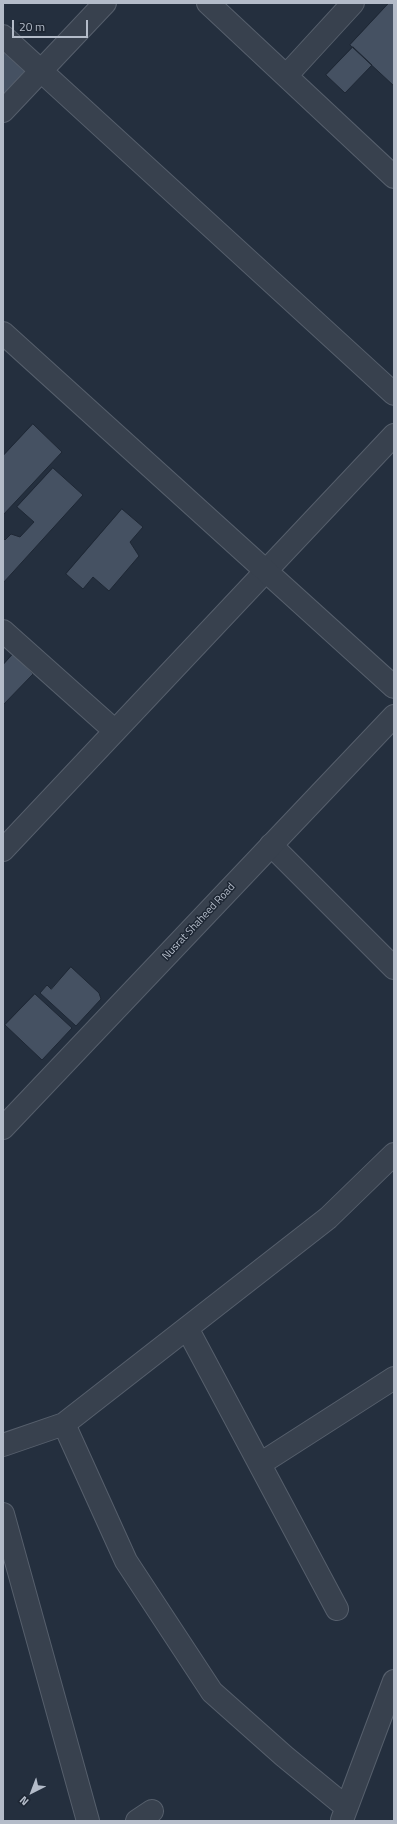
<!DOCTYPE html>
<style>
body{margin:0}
#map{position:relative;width:397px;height:1824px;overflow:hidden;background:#242f3e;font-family:"Titillium Web",sans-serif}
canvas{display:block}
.frame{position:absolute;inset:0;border:4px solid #b4bcc9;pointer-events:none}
.north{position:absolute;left:12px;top:1772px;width:40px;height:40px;-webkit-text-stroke:3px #1d2633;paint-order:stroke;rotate:222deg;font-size:11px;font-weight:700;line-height:16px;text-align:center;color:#b4bcc9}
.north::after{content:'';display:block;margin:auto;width:14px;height:18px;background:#b4bcc9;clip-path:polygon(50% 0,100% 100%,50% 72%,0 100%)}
.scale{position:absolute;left:12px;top:20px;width:76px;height:18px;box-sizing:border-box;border:2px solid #b4bcc9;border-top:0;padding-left:5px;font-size:12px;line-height:14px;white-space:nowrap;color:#b4bcc9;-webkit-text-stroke:3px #1d2633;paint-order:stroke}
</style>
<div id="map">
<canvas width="397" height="1824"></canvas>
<div class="frame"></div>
<div class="north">N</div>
<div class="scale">20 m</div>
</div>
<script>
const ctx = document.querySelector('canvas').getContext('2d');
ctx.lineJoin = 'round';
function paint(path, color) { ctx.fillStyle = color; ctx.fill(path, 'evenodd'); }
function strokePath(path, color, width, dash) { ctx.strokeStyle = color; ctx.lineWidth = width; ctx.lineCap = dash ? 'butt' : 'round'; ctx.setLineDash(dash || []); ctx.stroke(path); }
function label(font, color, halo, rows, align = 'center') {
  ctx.font = font + ' "Titillium Web",sans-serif'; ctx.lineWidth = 3; ctx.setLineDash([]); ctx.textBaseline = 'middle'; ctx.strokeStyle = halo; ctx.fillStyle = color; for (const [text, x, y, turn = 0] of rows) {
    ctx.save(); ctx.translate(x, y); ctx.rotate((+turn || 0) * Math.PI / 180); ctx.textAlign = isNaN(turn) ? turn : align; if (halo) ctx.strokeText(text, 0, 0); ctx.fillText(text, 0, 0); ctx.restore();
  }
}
const building = new Path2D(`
 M389,3h5v83l-44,-41z
 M3,45l25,23 -24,27 -1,-1z
 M353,47l19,18 -27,28 -19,-18z
 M33,424l29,28 -59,63v-59z
 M53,468l30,27 -80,88v-45l2,2 6,-6 9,3 14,-15 -17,-15z
 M122,509l21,18 -13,15 9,14 -30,35 -16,-14 -10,12 -17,-15z
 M13,654l20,20 -30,31v-40z
 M71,967l28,26 2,6 -25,27 -36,-33 7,-8 4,4z
 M35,994l37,34 -30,32 -37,-35z`);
paint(building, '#455162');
strokePath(building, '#1f2835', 1);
const minor = new Path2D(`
 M208,3l186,174
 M3,36l391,358
 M286,76l67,-73
 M3,111l102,-108
 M3,631l112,100
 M271,845l123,123
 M3,850l391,-415
 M187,1328l150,281
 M64,1424l62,137 86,131 72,64 62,51
 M3,1445l61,-21 264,-206 66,-64
 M260,1464l134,-86
 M3,1514l85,307
 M342,1820l52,-139
 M137,1821l15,-10`);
const tertiary = new Path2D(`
 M3,333l391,354
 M3,1128l391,-412`);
strokePath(minor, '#565f6c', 24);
strokePath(tertiary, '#565f6c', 24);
strokePath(minor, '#38414e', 22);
strokePath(tertiary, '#38414e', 22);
label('11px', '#b4bcc9', '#1d2633', [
 ["Nusrat Shaheed Road",199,922,-47]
]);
</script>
